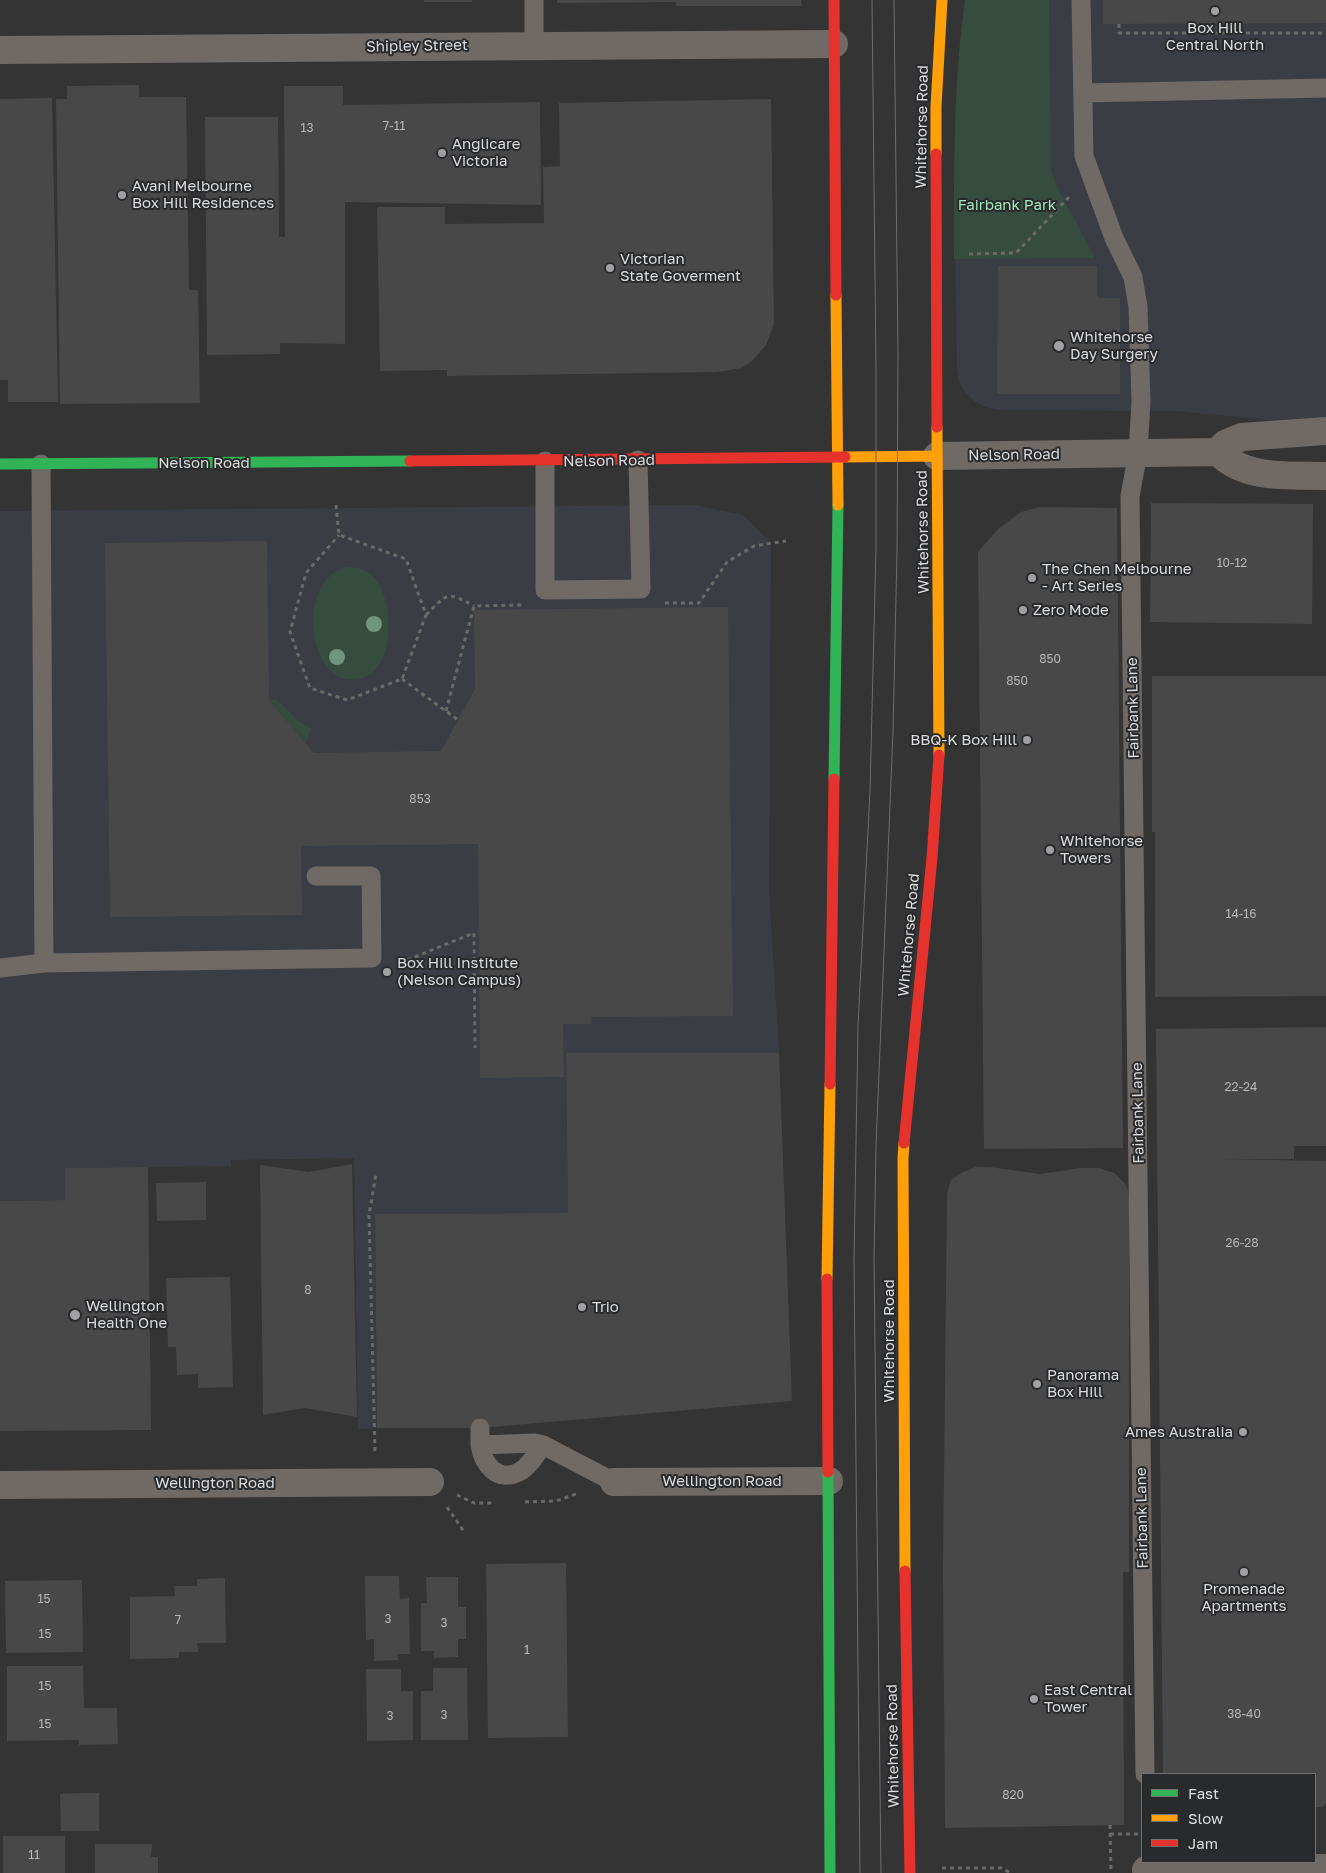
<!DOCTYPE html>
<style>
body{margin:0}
#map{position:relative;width:1326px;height:1873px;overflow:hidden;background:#343435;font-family:"Golos Text",sans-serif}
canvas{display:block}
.legend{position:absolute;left:1141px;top:1773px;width:175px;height:90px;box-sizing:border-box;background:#292a2c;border:1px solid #717173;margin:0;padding:6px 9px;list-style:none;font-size:15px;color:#dcdcde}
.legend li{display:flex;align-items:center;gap:10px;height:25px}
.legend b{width:25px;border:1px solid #717173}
</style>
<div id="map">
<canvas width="1326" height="1873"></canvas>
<ul class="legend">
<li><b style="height:6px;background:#30b455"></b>Fast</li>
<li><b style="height:6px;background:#ff9f0a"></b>Slow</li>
<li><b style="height:6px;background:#e5322d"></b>Jam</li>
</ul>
</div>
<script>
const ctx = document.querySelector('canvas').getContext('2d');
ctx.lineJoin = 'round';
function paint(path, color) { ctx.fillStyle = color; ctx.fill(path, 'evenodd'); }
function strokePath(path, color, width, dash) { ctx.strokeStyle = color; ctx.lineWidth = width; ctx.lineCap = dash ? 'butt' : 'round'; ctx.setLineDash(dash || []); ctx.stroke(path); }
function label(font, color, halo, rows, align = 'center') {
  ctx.font = font + ' "Golos Text",sans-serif'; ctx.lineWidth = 4; ctx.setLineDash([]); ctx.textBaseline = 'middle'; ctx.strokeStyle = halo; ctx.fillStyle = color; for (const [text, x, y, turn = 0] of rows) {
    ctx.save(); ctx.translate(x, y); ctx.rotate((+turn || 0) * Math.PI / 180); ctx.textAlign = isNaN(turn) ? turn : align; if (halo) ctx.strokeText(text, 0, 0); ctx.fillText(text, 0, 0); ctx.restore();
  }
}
paint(new Path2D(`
 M965,0h361v417l-13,3 -37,1 -99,-10 -178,-1 -14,-3 -11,-6 -9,-9 -6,-10 -2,-13 -3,-198 4,-93z
 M694,505l49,10 28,27 -2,349 10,162h-213l2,160 -193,1 2,214 -19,1 -4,-271 -123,2v6l-166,2v32l-65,1v-690z`), '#3a3d43');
paint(new Path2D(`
 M965,0h84l2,170 6,17 38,71 -141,1c0,-86 -1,-174 11,-259z
 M346,567c9,0 18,1 25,8 25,21 27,97 -13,104 -50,9 -64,-97 -12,-112z
 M269,700h8l21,21 13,8 -5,14z`), '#364c3e');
paint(new Path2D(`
 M424,0h48v2h-48z
 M557,0h244l1,6h-126v-4l-119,1z
 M1103,0h223v23l-223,1z
 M139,85v12h47l3,193h9l2,113 -140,1 -4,-305h11v-13z
 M284,86h59v19l197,-3 1,103 -196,-3v142l-65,-1v11l-73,1 -2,-238h73l1,120h6z
 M52,98l6,304h-50v-22h-8v-281z
 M771,99l3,225 -8,21 -15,17 -10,6 -24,4 -270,4v-6l-67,1 -3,-164h68v17l99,-1 -1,-56 17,-1 -1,-63z
 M998,266h99v32h23v96h-123z
 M1151,503l162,1 -1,120 -162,-2z
 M1040,507l77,1 6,640 -139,1 -6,-597 21,-24 22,-16z
 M267,541l2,159 45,53 127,-2 34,-62 -1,-79 254,-3 5,409 -142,1 1,7h-29l1,53 -84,1 -2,-234 -177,2 1,69 -192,2 -5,-374z
 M1152,676h174v320l-171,1v-165h-3z
 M1326,1027v119h-32v13h-73l105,2v642l-4,4h-7v-33h-152l-7,-745z
 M566,1053h213l13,348 -312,27h-103l-2,-214 193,-1z
 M352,1164l5,253 -52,-9 -42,7 -3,-250 49,7z
 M148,1167l3,263 -151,1v-230l65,-1v-32z
 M976,1167h14l50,7 40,-6h19l15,5 10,9 4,8 1,9v373h-6l1,253 -179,3 -2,-259 4,-376 4,-13 12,-8z
 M206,1182v38l-49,1 -1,-38z
 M230,1277l3,110 -35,1v-14l-21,1 -1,-28h-8l-2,-69z
 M566,1563l2,174 -80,1 -2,-174z
 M365,1576h34l1,23 9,-1 1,56h-13l1,6 -24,1v-22l-8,1z
 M426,1577h32v30h8v32h-8v18l-24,1v-7h-13v-48h6z
 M225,1578l1,65h-29l1,9h-19v6l-49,1v-62l45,-1 -1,-10h23v-7z
 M82,1580l1,72 -77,1 -1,-72z
 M7,1666h76l1,42h33l1,36 -39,1v-5l-72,1z
 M433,1668h34l1,72h-47v-49h12z
 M366,1669h35v22h12v49l-46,1z
 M80,1793h19v38h-38l-1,-37z
 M3,1836h62v37h-62z
 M95,1844h57l-1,13h7v16h-63z`), '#484849');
strokePath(new Path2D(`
 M1119,24v9h207
 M969,254l47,-1 53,-56
 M336,505l3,30 67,24 20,56 -24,64 -55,21 -37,-12 -20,-56 16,-59 33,-38
 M665,603h34l28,-41 27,-16 32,-5
 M426,615c22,-22 20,-24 48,-9
 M402,679l56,41
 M446,711l28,-105 49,-1
 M400,963l74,-30 1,115
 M375,1451l-6,-236 7,-41
 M457,1495l17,8h18
 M525,1502l31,-1 20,-7
 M447,1507l18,26
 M1110,1825l1,48
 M1110,1834h32
 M942,1868h59l10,5`), '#6b6a68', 3, [4, 4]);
strokePath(new Path2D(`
 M534,0v45
 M1081,0l3,156 30,82 19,39 5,30 3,94 -3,52 -8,43 15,1278
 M1083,93l243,-5
 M545,461v129l96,-1 -3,-129
 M41,464l3,499
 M0,968l44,-5 328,-5 -1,-82h-55
 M480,1428v17l55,-2 8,2 71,37
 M480,1445c3,19 17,38 39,27 10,-5 17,-18 24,-27`), '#706a67', 19);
strokePath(new Path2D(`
 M0,50l834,-6
 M1218,452c27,28 71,23 108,24
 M937,456l281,-4 7,-8 17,-7 84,-6
 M614,1482l215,-1
 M0,1485l430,-3
 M1146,1870l180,-2`), '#706a67', 28);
strokePath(new Path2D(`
 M0,464l410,-3
 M834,779l4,-274
 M828,1472l2,401`), '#30b455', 11);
strokePath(new Path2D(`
 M936,154v-47l6,-107
 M836,295l2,210
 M937,427l2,328
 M845,457l92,-1
 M904,1143l-1,15 2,413
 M827,1279l3,-195`), '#ff9f0a', 11);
strokePath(new Path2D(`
 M834,0l2,295
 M936,154l1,273
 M410,461l435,-4
 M830,1084l4,-305
 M904,1143l28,-285 7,-103
 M827,1279l1,193
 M905,1571l5,302`), '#e5322d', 11);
strokePath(new Path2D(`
 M860,1873l-6,-613 4,-235 12,-234 6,-243v-180l-4,-368
 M881,1873l-7,-616 2,-111 17,-414 4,-181 1,-198 -4,-353`), '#706d6c', 1);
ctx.fillStyle = '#70967f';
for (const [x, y] of [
 [374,624],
 [337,657]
]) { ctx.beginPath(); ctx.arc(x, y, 8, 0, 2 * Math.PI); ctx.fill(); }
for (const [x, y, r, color] of [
 [1215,11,5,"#a1a1a3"],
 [442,153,5,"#a1a1a3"],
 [122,195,5,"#a1a1a3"],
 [610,268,5,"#a1a1a3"],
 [1059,346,6,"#a1a1a3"],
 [1032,578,5,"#a1a1a3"],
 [1023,610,5,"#a1a1a3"],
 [1027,740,5,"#a1a1a3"],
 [1050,850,5,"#a1a1a3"],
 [387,972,5,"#a1a1a3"],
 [582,1307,5,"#a1a1a3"],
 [75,1315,6,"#a1a1a3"],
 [1037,1384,5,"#a1a1a3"],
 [1243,1432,5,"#a1a1a3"],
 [1244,1572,5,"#a1a1a3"],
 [1034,1699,5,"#a1a1a3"]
]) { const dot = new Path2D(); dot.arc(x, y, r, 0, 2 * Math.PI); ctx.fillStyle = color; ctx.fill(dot); strokePath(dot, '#292a2c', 2); }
label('12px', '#b7b7b9', null, [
 ["7-11",394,126],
 ["13",307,128],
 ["10-12",1232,563],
 ["850",1050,659],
 ["850",1017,681],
 ["853",420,799],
 ["14-16",1241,914],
 ["22-24",1241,1087],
 ["26-28",1242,1243],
 ["8",308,1290],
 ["15",44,1599],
 ["3",388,1619],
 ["7",178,1620],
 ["3",444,1623],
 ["15",45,1634],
 ["1",527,1650],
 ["15",45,1686],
 ["38-40",1244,1714],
 ["3",444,1715],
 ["3",390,1716],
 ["15",45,1724],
 ["820",1013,1795],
 ["11",34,1855]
]);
label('15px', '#dcdcde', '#292a2c', [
 ["Box Hill",1215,28,"center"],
 ["Central North",1215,45,"center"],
 ["Anglicare",452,144],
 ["Victoria",452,161],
 ["Avani Melbourne",132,186],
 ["Box Hill Residences",132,203],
 ["Victorian",620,259],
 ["State Goverment",620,276],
 ["Whitehorse",1070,337],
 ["Day Surgery",1070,354],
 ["The Chen Melbourne",1042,569],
 ["- Art Series",1042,586],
 ["Zero Mode",1033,610],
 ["BBQ-K Box Hill",1017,740,"right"],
 ["Whitehorse",1060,841],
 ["Towers",1060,858],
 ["Box Hill Institute",397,963],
 ["(Nelson Campus)",397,980],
 ["Wellington",86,1306],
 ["Health One",86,1323],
 ["Trio",592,1307],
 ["Panorama",1047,1375],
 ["Box Hill",1047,1392],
 ["Ames Australia",1233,1432,"right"],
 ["Promenade",1244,1589,"center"],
 ["Apartments",1244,1606,"center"],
 ["East Central",1044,1690],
 ["Tower",1044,1707]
], 'left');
label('15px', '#dcdcde', '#292a2c', [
 ["Shipley Street",417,46,-1],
 ["Whitehorse Road",922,127,-89],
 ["Nelson Road",1014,455,-1],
 ["Nelson Road",609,461,-1],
 ["Nelson Road",204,463],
 ["Whitehorse Road",923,532,-91],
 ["Fairbank Lane",1133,708,-91],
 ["Whitehorse Road",909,935,-85],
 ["Fairbank Lane",1138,1113,-91],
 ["Whitehorse Road",889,1341,-90],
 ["Wellington Road",722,1481],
 ["Wellington Road",215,1483],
 ["Fairbank Lane",1142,1518,-91],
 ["Whitehorse Road",893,1746,-91]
]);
label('15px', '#a2e7bb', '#292a2c', [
 ["Fairbank Park",1007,205]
]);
</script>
